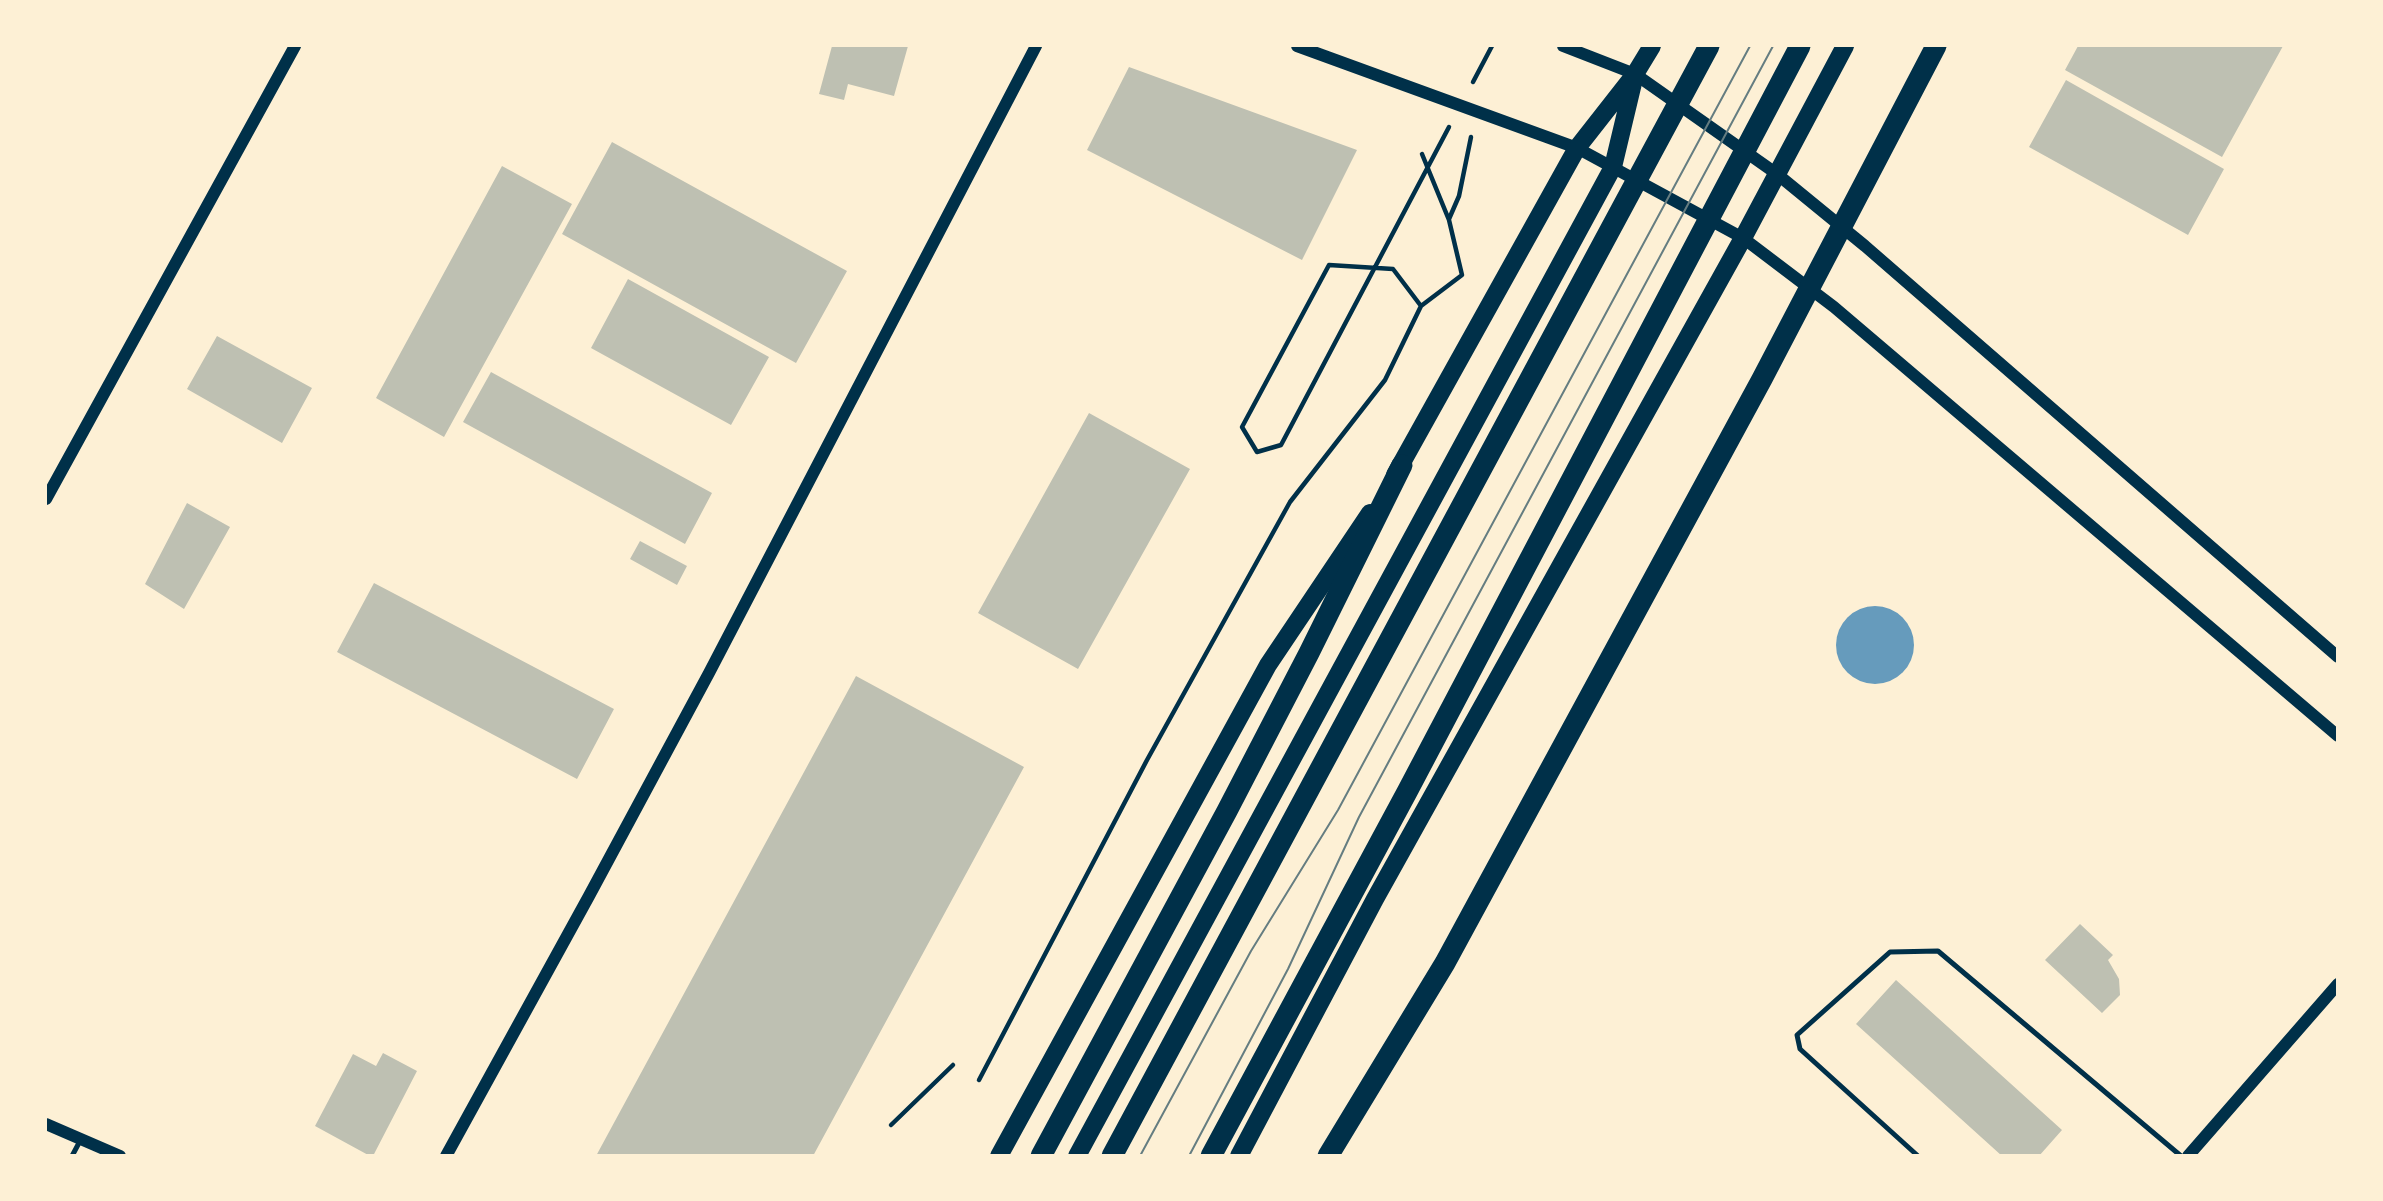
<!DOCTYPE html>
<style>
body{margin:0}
#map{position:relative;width:2383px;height:1201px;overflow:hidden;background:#fdf0d5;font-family:Poppins,sans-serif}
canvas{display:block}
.frame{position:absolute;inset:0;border:47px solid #fdf0d5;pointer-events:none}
</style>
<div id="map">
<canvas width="2383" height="1201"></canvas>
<div class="frame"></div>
</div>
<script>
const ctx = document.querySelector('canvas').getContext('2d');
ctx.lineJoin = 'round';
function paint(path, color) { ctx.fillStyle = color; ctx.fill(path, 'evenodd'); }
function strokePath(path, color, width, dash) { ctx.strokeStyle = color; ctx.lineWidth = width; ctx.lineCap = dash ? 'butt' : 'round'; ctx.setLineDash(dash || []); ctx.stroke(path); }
paint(new Path2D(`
 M1836 645a39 39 0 1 1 78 0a39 39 0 1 1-78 0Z`), '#669bbc');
paint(new Path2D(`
 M832,46h76l-14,50 -46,-12 -4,16 -25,-6z
 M2078,46h205l-61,111 -157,-87z
 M1129,67l228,83 -55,110 -215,-110z
 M2066,80l158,89 -36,66 -159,-88z
 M612,142l235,129 -51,92 -234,-129z
 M502,166l70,38 -128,233 -68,-39z
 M628,279l141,78 -38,68 -140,-77z
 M217,336l95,52 -30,55 -95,-54z
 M491,372l221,121 -27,51 -222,-122z
 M1089,413l101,56 -112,200 -100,-56z
 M187,503l43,24 -46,82 -39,-25z
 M640,541l47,25 -10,19 -47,-26z
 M374,583l240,126 -37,70 -240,-127z
 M856,676l168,91 -211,389h-217z
 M2080,924l33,31 -5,5 11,19 1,16 -18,18 -57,-53z
 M1896,980l166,150 -23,26h-37l-146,-132z
 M383,1053l34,18 -44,85h-3l-55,-30 38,-72 23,12z`), '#bec0b2');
strokePath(new Path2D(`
 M1473,82l19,-36
 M1449,219l10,-23 12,-59
 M1421,306l-28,-37 -64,-4 -87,162 15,25 24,-7 168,-318
 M979,1080l168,-320 143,-258 95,-122 36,-74 41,-31 -13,-55 -27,-66
 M891,1125l62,-60`), '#003049', 4.5);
strokePath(new Path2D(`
 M72,1156l8,-15
 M1918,1156l-118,-107 -3,-14 93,-83 48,-1 243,205`), '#003049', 5);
strokePath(new Path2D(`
 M1297,46l280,102 166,90 91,69 504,429
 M1563,46l72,28 142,100 88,72 473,411
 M46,499l249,-453
 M46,1124l74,32
 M446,1156l143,-260 120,-223 327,-627
 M2188,1156l150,-172`), '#003049', 12);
strokePath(new Path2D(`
 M1395,475l182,-327 58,-74 17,-28
 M999,1156l269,-491 102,-152
 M1077,1156l536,-989 21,-88
 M1239,1156l136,-257 368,-661 102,-192`), '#003049', 18);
strokePath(new Path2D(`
 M1041,1156l186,-345 82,-158 93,-188
 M1112,1156l597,-1110
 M1211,1156l196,-364 393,-746
 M1328,1156l117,-193 317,-584 174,-333`), '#003049', 21);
strokePath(new Path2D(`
 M1140,1156l111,-205 87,-141 412,-764
 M1189,1156l99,-187 71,-152 414,-771`), '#657d81', 2);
</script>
